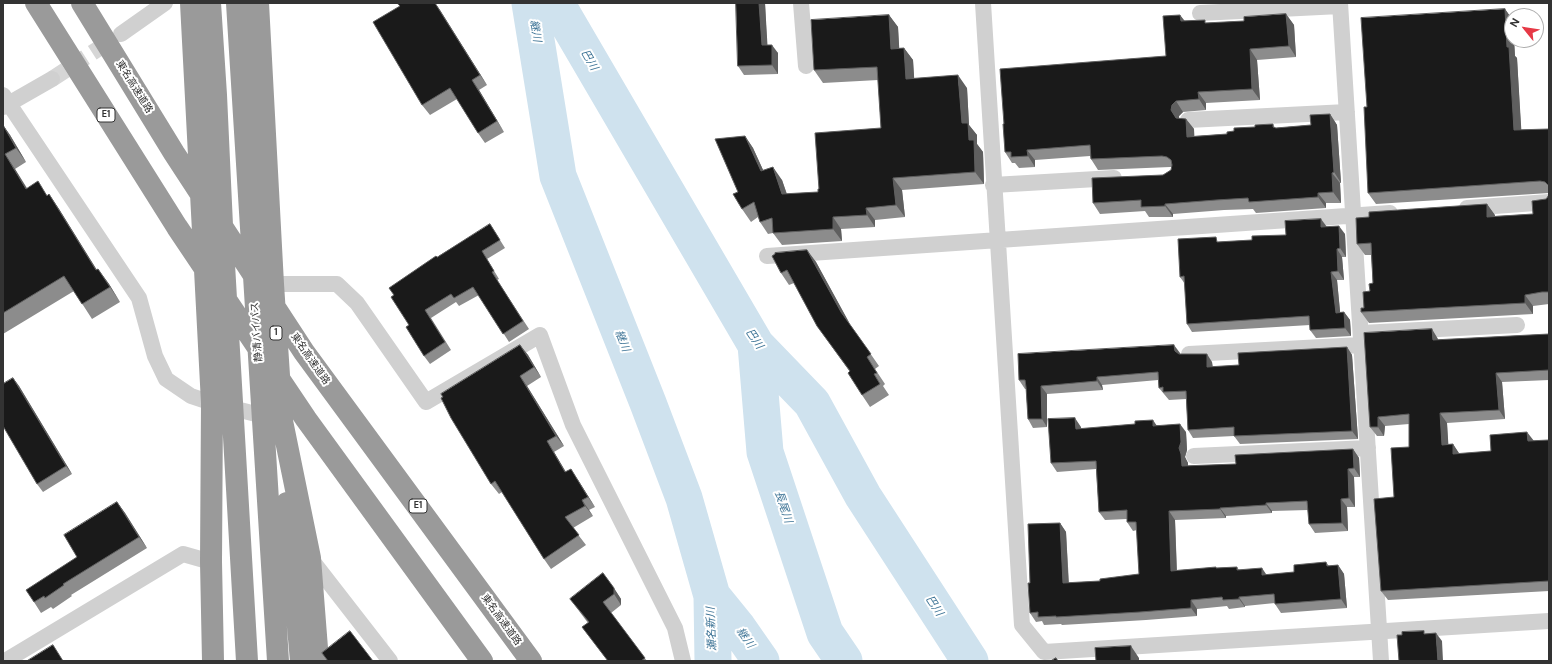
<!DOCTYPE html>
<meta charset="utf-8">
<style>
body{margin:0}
#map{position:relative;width:1552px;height:664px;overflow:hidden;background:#fff;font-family:"DM Sans",sans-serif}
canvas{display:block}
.frame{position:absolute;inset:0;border:4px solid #333;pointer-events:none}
.north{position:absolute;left:1504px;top:8px;width:40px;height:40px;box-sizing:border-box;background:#fff;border:1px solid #adadad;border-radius:50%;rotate:300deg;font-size:11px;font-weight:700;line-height:16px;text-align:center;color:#333}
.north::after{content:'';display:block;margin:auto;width:14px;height:18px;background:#e63946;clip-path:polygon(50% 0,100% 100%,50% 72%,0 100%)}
</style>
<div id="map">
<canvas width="1552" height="664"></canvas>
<div class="frame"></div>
<div class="north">N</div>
</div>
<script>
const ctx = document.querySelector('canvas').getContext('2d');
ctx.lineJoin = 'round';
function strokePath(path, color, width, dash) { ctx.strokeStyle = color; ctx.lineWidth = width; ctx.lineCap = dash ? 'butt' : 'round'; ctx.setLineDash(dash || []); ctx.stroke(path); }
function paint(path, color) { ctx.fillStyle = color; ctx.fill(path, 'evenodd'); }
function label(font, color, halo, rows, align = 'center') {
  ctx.font = font + ' "DM Sans","Noto Sans JP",sans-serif'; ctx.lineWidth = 4; ctx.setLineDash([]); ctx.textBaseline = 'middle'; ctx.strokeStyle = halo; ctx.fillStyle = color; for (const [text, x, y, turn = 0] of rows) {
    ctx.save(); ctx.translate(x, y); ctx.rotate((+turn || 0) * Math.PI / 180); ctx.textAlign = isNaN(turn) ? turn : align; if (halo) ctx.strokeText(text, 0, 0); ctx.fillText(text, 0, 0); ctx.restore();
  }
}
strokePath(new Path2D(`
 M530,3l28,173 90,227 36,95 28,98 26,32 23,33
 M556,3l200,342 56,58 51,93 107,165
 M756,345l9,107 60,181 19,28
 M712,596l1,65`), '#cfe2ee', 37);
strokePath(new Path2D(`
 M52,79l63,-41`), '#d6d6d6', 16, [16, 8]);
strokePath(new Path2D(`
 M801,3l5,63
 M983,3l39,622 22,27 505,-31
 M1340,3l41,658
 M1200,13l140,-7
 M121,34l44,-31
 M3,95l136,203 16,58 11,23 25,17 21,7 60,15
 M3,107l49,-28
 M1188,120l159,-8
 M993,185l121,-7
 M1467,208l82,-6
 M767,256l623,-43
 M273,284h64l20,19 69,99 114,-67 33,90 102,203 8,33
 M1361,333l156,-8
 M1189,354l172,-9
 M1194,456l174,-8
 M310,558l80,103
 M5,661l178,-107 28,8`), '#d0d0d0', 16);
strokePath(new Path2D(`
 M36,3l141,224 129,192 176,242
 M82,3l92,150 130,199 227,309
 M191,3l21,400 -1,159 2,99
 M210,3l6,92 7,152 24,414
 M237,3l41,658
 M258,3l15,281 9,137 28,137 8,103
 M287,503l14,158`), '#9a9a9a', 22);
paint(new Path2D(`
 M435,3l52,82 -8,5 25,42 -19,11 -7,-10 -21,-34 -27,16 -8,-10z
 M736,3h29l2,42 11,8v21l-34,1 -6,-9z
 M1505,9l7,10v21h2l1,16 2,2 4,72 28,-1v64l-173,11 -8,-11 -1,-86z
 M1286,14l8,11 2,32 -39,3 3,40 -54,3v7l-23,2 -4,4v2l7,1 8,10v7l33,-2 7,-3 39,-7 2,4 36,-3 19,-11 7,11 4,58h-1l1,20h-15v5l-70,5 -3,-4 -29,1 -51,4v3h-24l-4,-6 -45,3 -7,-11 70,-28 8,-5 1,-3h-2l-72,3 -7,-11 -1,-3 -55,4v7l-16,1 -4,-5h-3l-7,-11 -1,-28 162,-68 14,-41 4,6 24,2 36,-2z
 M889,15l9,12 1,21h5l9,12 1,18 53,10 2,37 8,10v9l6,8 1,32 -82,6 3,27 -30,3v7l-34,2 1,12 -60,4 -9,-12 -5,1 -8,-12 -2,-5 -7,5 -9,-13 -4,-17 7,-56 8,12 10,22 19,10 5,14 31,-2 1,-3 62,-61 -3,-48 -55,3 -9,-13z
 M3,125l7,10 16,27 -11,7 12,19 20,7 2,-1 10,15 38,61 1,-1 11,15 11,18 -28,17 -18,-28 -71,43z
 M1549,195v109l-16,2v8l-164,9 -8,-11 3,-4 9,-25 -2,-28h-6l-8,-11 12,-27 118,-13 8,12 38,-2z
 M490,224l15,24 -18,11 12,20 -2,1 32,49 -20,13 -30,-47 -20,11 -3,-4 -25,16 20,32 -21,14 -6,-8 -30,-61z
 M1326,227l19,7 1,23h-4l2,23h-7l3,32h4l6,8 1,16 -35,2 -6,-8v-5l-118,7 -5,-8 -2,-40 -5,-7 39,-35 33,-2 34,-5z
 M807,250l9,12 33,61 30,43 -4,3 10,15 -2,2 6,9 -19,12 -8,-12 -12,-23 -33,-46 -23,-43 -5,2 -8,-12z
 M1549,334v46l-47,2 3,37 -58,4 1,21h5l6,10 32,-3 43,-10 15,-1v151l-161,9 -7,-9 13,-94 15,-50v-23l-24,2 -1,10h-7l-7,-9 68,-88v1z
 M520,345l8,10 13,22 -14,9 37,60 -10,6 12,20 12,8 17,27 -6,3 4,6 -20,12 13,17 -35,24 -7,-10 -42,-67 -3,2 -8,-10z
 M1347,347l5,8 6,84 -118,5 -6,-8 -41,2 -5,-8 -2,-31 -17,1 -10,-12 -1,-8 -56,5 1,5 -56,4v33l-14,1 -5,-9 -2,-30h-1l-6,-9 161,-27v1l32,8 1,5 26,-2z
 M13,378l6,8 53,88 -29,18 -6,-8z
 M1157,425l29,7 1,18 -2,7 3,6v3l48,-2 117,-15 6,9 1,19h-6l1,30h-8l1,24 -33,2 -6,-9 -1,-14 -36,1v2l-46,3v2l-51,2 2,50 60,-3 2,3 27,5 28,-3 32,-10 3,4 9,-1 6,9 3,34 -66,5 -6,-9v-1l-30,3v1l-16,2 -2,-3 -30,3v7l-51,4 -84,5 -1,-1 -17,1 -2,-4 -6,1 -6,-9v-30l30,-60 6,9 3,51 31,-2 39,-7 -2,-44 -4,1 -6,-9v-3l-22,1 -6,-8 -3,-43 -39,3 -6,-9 30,-36v2z
 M117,502l8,11 22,35 -76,47 1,1 -19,13 -2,-2 -10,6 -7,-11 43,-45z
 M603,573l18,26v6l-10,8 36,48h-39l-26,-34 6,-4 -18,-24z`), '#8c8c8c');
paint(new Path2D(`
 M435,3l5,7 47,75 -7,-10z
 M759,3h6l3,51 -6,-9z
 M1505,9l7,10v21h2l1,16 2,2 5,83 -8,-11 -7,-83z
 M1286,14l8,11 2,32 -7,-11z
 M889,15l9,12 2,34 -9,-12z
 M1180,15l8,10 -7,-4z
 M772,45l6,8v21l-6,-9z
 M904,48l9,12 2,31 -9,-12z
 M1250,49l7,11 3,40 -8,-11z
 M958,75l9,13 2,37 8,10v9l6,8 1,32 -9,-12 -6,-32 -7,-17z
 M472,80l7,10 25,42 -7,-11z
 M1198,92l8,11v7l-7,-11z
 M1176,101l7,11 -4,4v5l4,7 -12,-18 1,-5z
 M1330,114l7,11 4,58 -7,-11z
 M1186,119l8,10 1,18 -8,-10z
 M3,125l7,10 16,27 -10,-14z
 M745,136l8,12 16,35 -8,-12z
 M1027,150l8,10v7l-7,-11z
 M5,154l10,15 21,35 -10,-15z
 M773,167l9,13 9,27 -9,-13z
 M1332,173l8,10 1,20 -8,-11z
 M893,178l9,12 3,27 -9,-12z
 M1318,193l8,10v5l-8,-11z
 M49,194l10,15 47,76 -10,-15z
 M1165,204l8,10v3l-8,-11z
 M1487,204l8,11v13l-8,-11z
 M866,208l9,12v7l-8,-12z
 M833,217l8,12 1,12 -9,-12z
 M1321,219l6,8h-6z
 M1339,226l6,8 1,23 -6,-9z
 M1337,249l5,8 2,23 -6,-9z
 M807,250l9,12 34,62 -9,-12z
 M98,269l11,15 11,18z
 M1331,272l6,8 4,41 -5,-8z
 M1525,295l8,11v8l-8,-11z
 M1344,312l6,8 1,16 -6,-8z
 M1432,329l6,10 1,10 -6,-9z
 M520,345l8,10 13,22 -7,-10z
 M1174,345l6,8 1,6 -6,-8z
 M1347,347l5,8 6,84 -6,-8z
 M1207,354l5,8 1,13 -6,-8z
 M1496,373l6,9 3,37 -6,-9z
 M520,376l7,10 37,60 -8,-10z
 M1097,377l5,8 1,5 -6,-9z
 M13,378l6,8 53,88 -6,-8z
 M1041,386l6,8v33l-5,-8z
 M1440,413l7,10 2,31 -7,-9z
 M1378,417l7,9 -1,10 -6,-9z
 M1075,418l6,9 1,11 -6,-9z
 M1153,420l6,9 -6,-3z
 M1180,424l6,8 1,18 -2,7 3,6v12l-6,-9 -3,-18z
 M1527,432l7,9h-6z
 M547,441l7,11 18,31 -7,-11z
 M1453,444l6,9 1,11 -7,-10z
 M1353,449l6,9 1,19 -6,-9z
 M571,469l7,11 17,27 -7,-10z
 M1348,469l6,8 1,30 -6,-9z
 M1341,499l6,8 1,24 -6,-8z
 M582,500l7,10 4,6 -8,-10z
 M117,502l8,11 22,35 -8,-11z
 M1266,503l6,8v2l-6,-8z
 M1220,508l6,8v2l-6,-9z
 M1169,511l6,9 2,60 -6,-9z
 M1060,523l6,9 3,60 -6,-9z
 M1338,565l6,9 3,34 -6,-9z
 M1262,568l6,9 -6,-2z
 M614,588l7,11v6l-7,-11z
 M1239,597l6,9v1l-6,-8z
 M1191,600l6,9v7l-6,-8z
 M1436,633l6,8 1,20h-5z
 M1131,646l8,12v3h-8z`), '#5f5f5f');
const building = new Path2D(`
 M399,3h36l45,72 -8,5 25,41 -19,12 -28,-45 -28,17 -49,-83 27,-16 -2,-2z
 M736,3h23l3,42h10v20l-34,1z
 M1505,9l2,38h2l5,83 35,-1v57l-4,-4 -5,-1 -172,12 -4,-86h3l-6,-89z
 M1286,14l3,32 -39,3 2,40 -54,3 1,7 -23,2 -4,4 -1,5 5,8 10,1 1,18 40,-3v-2l7,-1v-3l21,-1v-2l18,-1v3l3,1 35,-3 -1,-10 20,-1 4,58 -2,1 1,19 -15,1v4l-69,5 -1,-4 -32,2 -51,4v2l-24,1v-7l-48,3 -1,-25 71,-3 8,-5 1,-5 -1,-5 -4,-3 -5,-1 -71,3 -1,-14 -63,5 1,6 -17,1v-5h-6l-2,-28h1l-4,-55 166,-13 -3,-40 17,-1 1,6 24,-1v3l39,-2v-4z
 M889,15l2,34 13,-1 2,31 52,-4 4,48h6l1,17h5l1,32 -82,6 3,27 -30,3 1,7 -34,2v12l-60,4 -1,-15 -12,4 -6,-20 -12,7 -9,-15 5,-2 -23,-53 30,-3 16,35 12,-4 9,27 36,-2v-3h1l-4,-56 66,-5 -4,-61 -63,3 -3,-50z
 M3,125l13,23 -11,6 21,35 12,-8 9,15 2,-2 47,76 2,-1 12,18 -28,17 -18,-28 -61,37z
 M1549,195v97h-7l-17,3v8l-164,9v-4h3l-1,-16 7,-1 -1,-7 4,-1 -2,-40 -14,1 -1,-26 13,-1v-5l118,-8v13l46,-3 -1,-13 14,-2z
 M1321,219v8l18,-1 1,22 -3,1 1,22 -7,1 5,41 8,-1 1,16 -35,2 -1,-14 -122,8 -3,-48 -4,1 -2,-38 38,-2 1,5 35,-2v-4l34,-1 -1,-14z
 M490,224l10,16 -18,11 12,20 -2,1 31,49 -20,13 -30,-47 -19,11 -3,-4 -26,16 20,32 -21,14 -18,-29 3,-2 -18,-28 3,-2 -5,-7 47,-32 1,1z
 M807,250l34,62 30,42 -4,3 10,16 -3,1 6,10 -18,11 -14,-22 2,-2 -33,-45 -30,-56 -6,3 -9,-17 3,-2v-1z
 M1432,329l1,11 116,-6v36l-53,3 3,37 -59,3 2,32 11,-1v10l38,-3 -1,-16 37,-3 1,9 21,-1v141l-168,10 -7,-92 20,-2 -3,-49 18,-1v-33l-31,3v10h-8l-6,-94z
 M520,345l14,22 -14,9 36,60 -9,5 18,31 6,-3 17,28 -6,3 3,6 -20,11 14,18 -35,24 -49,-78 -4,3 -40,-66 -10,-20 2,-1 -2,-3z
 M1174,345l1,6 4,3h28v13l32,-2 -1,-12 109,-6 5,84 -118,5v-9l-46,3 -2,-39 -23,1v-5l-4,1 -1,-16 -61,5v4l-56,5 1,33h-14l-2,-32 -1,-7h-6l-1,-26z
 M13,378l53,88 -29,18 -34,-58v-42z
 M1075,418l1,11 59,-5v-3l18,-1v6l27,-2 1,18 -2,6 2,6 1,12 54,-2 -1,-9 118,-6 1,19 -6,1 1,29 -8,1 1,24 -33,1 -2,-23 -41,2v2l-46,3v1l-51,2 2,60 45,-4v1l21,-1v3l25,-2v7l32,-3v-7l32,-3 1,4 11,-1 3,34 -66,5 -1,-10 -35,3v2l-16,1 -1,-3 -31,3v8l-51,4 -84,5v-1l-18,1v-5l-8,1 -2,-30h2l-2,-59 32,-1 3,60 37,-2v-2l39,-5 -3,-52h-9v-12l-28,2 -3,-51 -45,2 -3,-44z
 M117,502l22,35 -76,47 1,1 -19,13 -1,-2 -10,6 -8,-12 51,-33 -13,-22z
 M603,573l11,15v6l-11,8 42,56 -4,3h-33l-26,-34 7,-5 -19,-23z
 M350,631l23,30h-45l-6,-8z
 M1424,631v3l12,-1 2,28h-39l-2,-26h5v-3z
 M53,645l10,16h-36z
 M1131,646v15h-35l-1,-13z
 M1056,658l2,3h-7z`);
paint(building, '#1a1a1a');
strokePath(building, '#5f5f5f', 1);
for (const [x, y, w] of [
 [106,115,18],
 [276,333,12],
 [418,506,18]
]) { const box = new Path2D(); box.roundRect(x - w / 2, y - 7, w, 14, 3); ctx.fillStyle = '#fff'; ctx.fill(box); strokePath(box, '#333', 1); }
label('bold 9px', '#333', null, [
 ["E1",106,115],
 ["1",276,333],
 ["E1",418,506]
]);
label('10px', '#333', '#fff', [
 ["東名高速道路",134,87,58],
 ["静清バイパス",257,332,-94],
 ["東名高速道路",310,359,55],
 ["東名高速道路",501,620,54]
]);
label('italic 11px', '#3f7597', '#fff', [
 ["継川",535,31,81],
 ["巴川",589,60,60],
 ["巴川",754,339,56],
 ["継川",622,341,69],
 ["長尾川",783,507,71],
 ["巴川",934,606,57],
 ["瀬名新川",712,629,-92],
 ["継川",745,638,55]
]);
</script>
